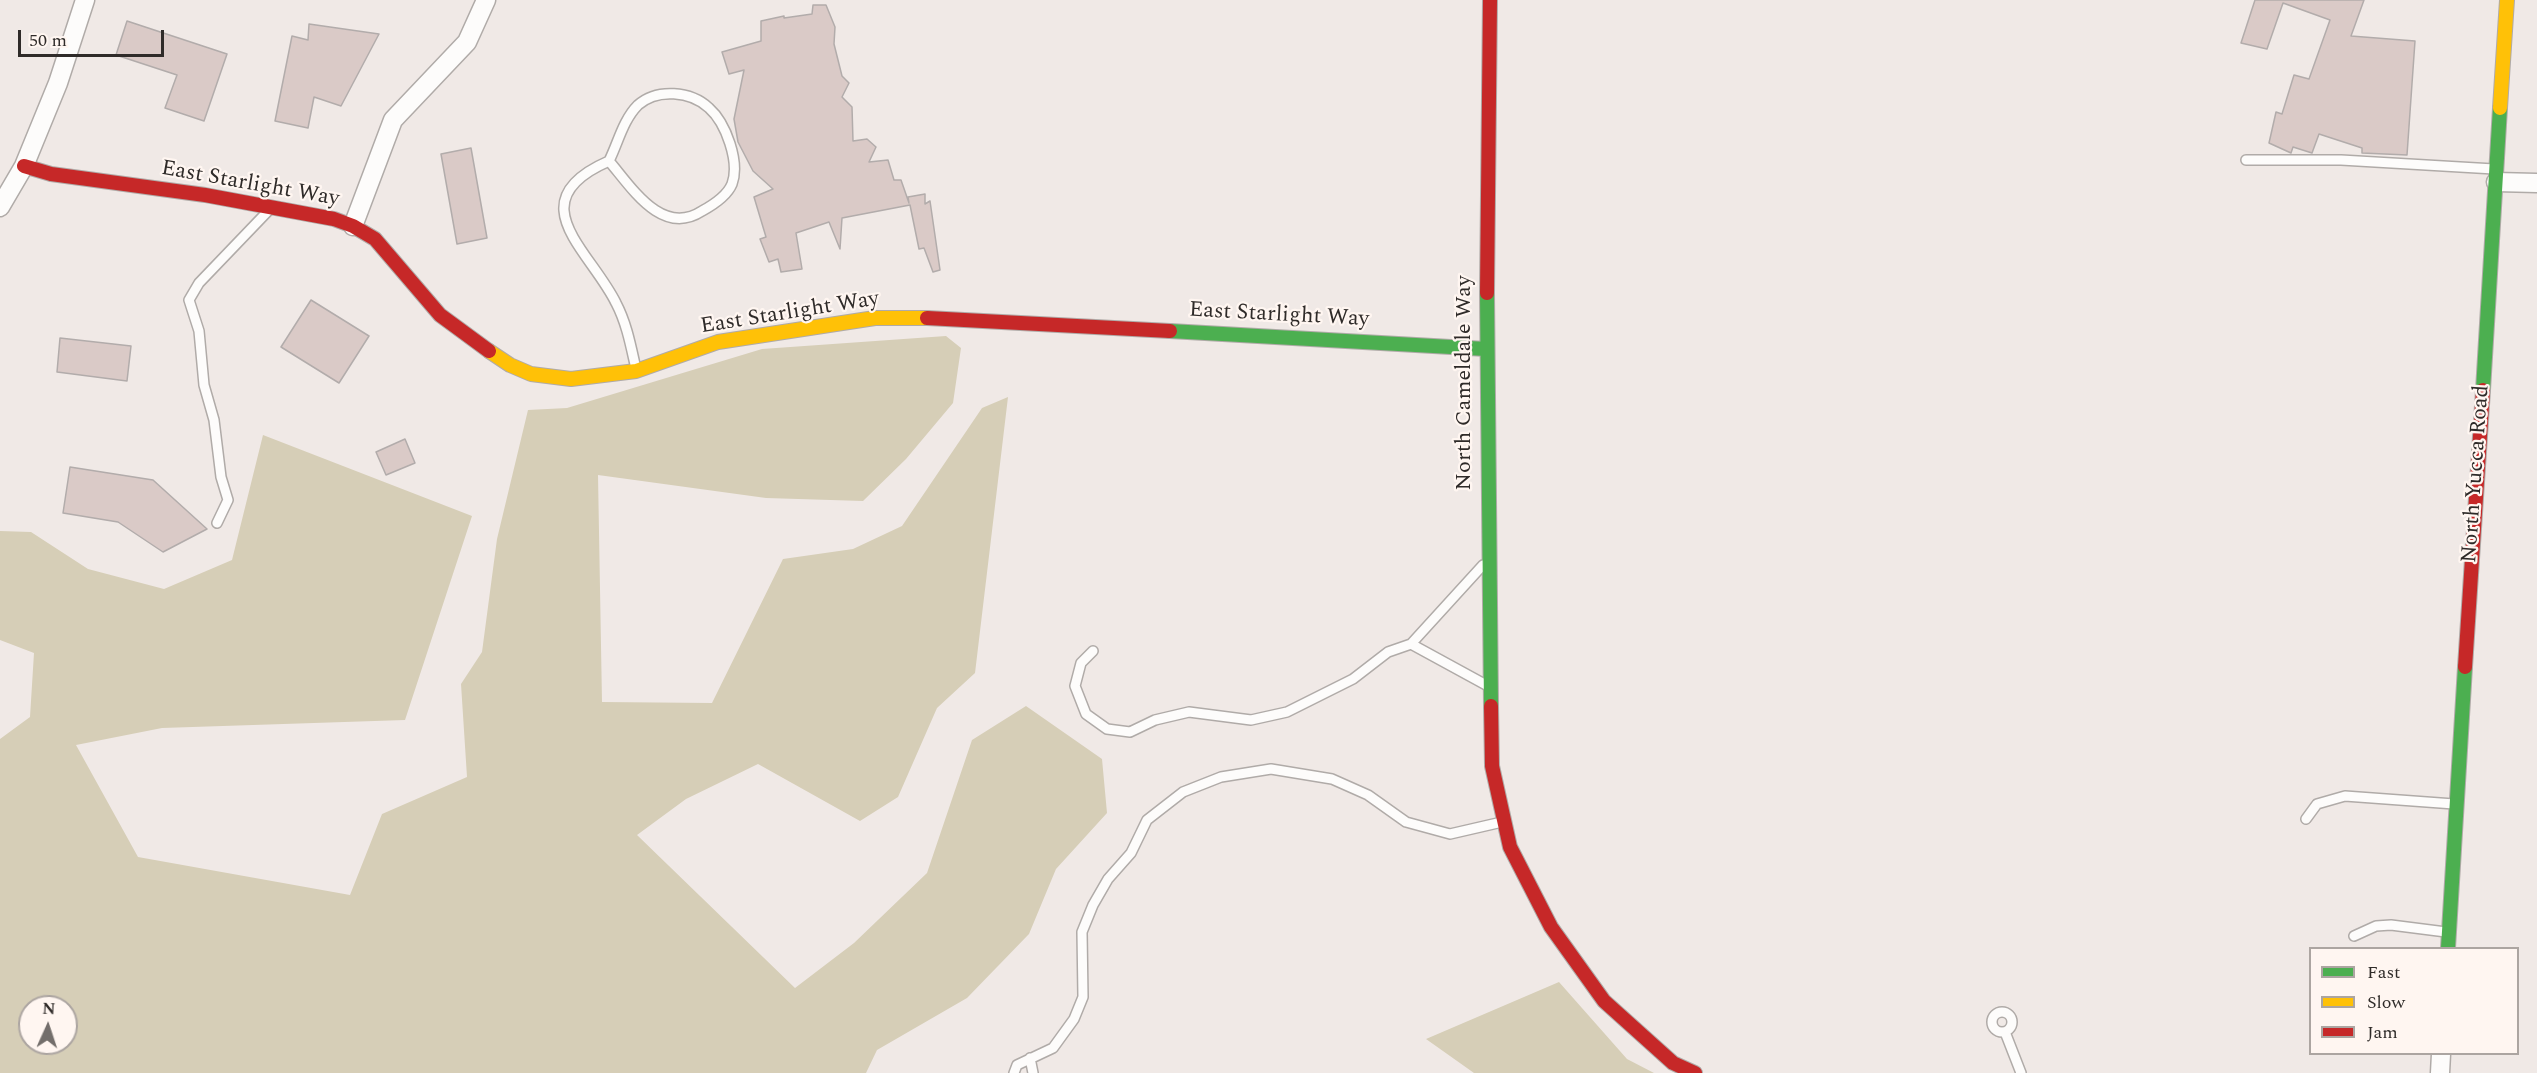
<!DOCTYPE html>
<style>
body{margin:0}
#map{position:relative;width:2537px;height:1073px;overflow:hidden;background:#f0e9e6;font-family:Spectral,serif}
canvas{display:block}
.legend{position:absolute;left:2309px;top:947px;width:210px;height:108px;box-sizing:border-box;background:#fff6f1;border:2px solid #aca5a1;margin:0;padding:8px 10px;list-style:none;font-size:18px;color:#2f2b29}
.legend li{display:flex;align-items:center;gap:12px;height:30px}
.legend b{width:30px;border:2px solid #aca5a1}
.north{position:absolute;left:18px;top:995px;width:60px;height:60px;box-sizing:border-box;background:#fff6f1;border:2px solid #aca5a1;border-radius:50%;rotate:3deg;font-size:16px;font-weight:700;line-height:24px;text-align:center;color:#2f2b29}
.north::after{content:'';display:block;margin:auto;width:21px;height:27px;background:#736e6b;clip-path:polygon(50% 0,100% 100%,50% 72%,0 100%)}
.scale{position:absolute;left:18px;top:30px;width:146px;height:27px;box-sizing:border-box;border:3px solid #2f2b29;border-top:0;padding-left:8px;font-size:18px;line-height:21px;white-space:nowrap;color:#2f2b29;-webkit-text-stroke:4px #fff6f1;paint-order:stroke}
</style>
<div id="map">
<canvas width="2537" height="1073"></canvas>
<ul class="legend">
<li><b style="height:8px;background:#4caf50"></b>Fast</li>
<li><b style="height:8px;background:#ffc107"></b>Slow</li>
<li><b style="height:8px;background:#c62828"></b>Jam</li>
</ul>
<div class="north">N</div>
<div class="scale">50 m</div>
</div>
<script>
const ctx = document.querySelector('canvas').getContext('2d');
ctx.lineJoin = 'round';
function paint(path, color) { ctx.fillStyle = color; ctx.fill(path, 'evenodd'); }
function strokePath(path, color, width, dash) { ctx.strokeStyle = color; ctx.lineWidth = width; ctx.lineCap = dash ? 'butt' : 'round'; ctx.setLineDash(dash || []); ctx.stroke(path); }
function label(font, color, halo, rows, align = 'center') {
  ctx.font = font + ' Spectral,serif'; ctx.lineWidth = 4.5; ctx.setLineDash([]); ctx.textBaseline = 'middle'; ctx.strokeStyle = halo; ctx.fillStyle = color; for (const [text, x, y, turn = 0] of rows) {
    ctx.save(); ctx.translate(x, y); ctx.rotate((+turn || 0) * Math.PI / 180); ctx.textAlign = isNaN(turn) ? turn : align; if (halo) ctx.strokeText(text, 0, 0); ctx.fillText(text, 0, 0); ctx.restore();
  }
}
paint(new Path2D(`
 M946,336l15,12 -8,55 -47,56 -43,42 -97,-3 -168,-23 4,227 110,1 71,-144 70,-10 49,-23 80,-118 26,-11 -33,276 -38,35 -39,89 -38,24 -102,-57 -72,35 -49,36 158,153 59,-45 73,-70 45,-133 54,-34 76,53 5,54 -51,56 -27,65 -62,64 -90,52 -11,23h-866v-334l30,-22 4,-64 -34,-13v-109l31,1 57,37 76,20 68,-29 31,-125 209,81 -67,204 -243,8 -86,17 62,112 212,38 32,-81 85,-37 -6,-93 21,-32 15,-113 31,-129 39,-2 195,-59zM30,1007h36v36h-36z
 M1559,982l68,77 27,14h-180l-48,-34z`), '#d6ceb7');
const building = new Path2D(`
 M2255,0h109l-13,36 64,5 -8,114 -45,-2v-5l-43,-14 -7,19 -19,-6 -2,6 -22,-10 7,-31 6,2 12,-39 15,4 21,-59 -47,-17 -16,46 -26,-6z
 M813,5h13l9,22 -1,17 8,32 7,7 -7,14 10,10 1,34 14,-2 9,8 -7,15 19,-2 6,20h7l8,23 -1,-6 17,-3v10l5,-3 10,69 -7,2 -9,-24 -5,1 -9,-44 -68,13 -2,31 -11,-27 -33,11 6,36 -21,3 -3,-13 -9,3 -9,-23 6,-2 -12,-40 19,-8 -20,-18 -15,-29 -4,-23 10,-49 -15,4 -7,-22 39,-11v-20l23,-5v2l28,-4z
 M127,21l100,33 -23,67 -39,-13 12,-33 -61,-20z
 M309,24l70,10 -38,72 -27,-9 -6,31 -33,-7 17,-85 16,4z
 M471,148l16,90 -30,6 -16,-90z
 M311,300l58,36 -30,47 -58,-36z
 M60,338l71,8 -4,35 -70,-9z
 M405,439l10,24 -29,12 -10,-23z
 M70,467l83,13 54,49 -44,23 -45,-30 -55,-9z`);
paint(building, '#dacac7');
strokePath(building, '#b2acab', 1.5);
const lane = new Path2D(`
 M2246,160h95l153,9
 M609,161c23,27 53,76 93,50 11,-6 25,-15 30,-27 8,-22 -6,-61 -23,-76 -18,-17 -52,-20 -71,-3 -15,15 -20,38 -29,56 -92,40 -19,89 7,142 11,21 15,44 20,66
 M217,523l11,-23 -7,-23 -7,-57 -10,-35 -5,-54 -10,-31 10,-17 71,-74
 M1411,644l77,42
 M1093,651l-12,12 -6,23 11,28 21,15 23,3 25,-12 34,-8 62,8 36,-8 66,-33 35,-27 23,-8 72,-79
 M2306,819l11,-15 28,-8 109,8
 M2354,936l22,-10 15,-1 55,7
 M1992 1022a10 10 0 1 1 20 0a10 10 0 1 1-20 0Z
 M2005,1032l16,41
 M1030,1058l3,15
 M1014,1073l3,-8 36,-17 21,-29 9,-22 -1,-65 11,-27 15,-26 23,-26 16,-33 36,-28 38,-15 50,-8 61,10 36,16 38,27 44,12 52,-12`);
const street = new Path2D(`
 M2496,182l41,1
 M0,207l24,-41 34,-83 27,-83
 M353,226l40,-106 74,-78 19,-42
 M2440,1073l1,-19`);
const fast = new Path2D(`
 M1487,293l4,413
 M1170,331l316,18
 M2483,390l17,-282
 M2448,948l17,-281`);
const slow = new Path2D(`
 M2500,108l7,-108
 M489,351l21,14 21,9 40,5 65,-8 82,-29 157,-24h52`);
const jam = new Path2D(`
 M24,166l27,8 154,21 129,24 19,7 22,13 65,76 49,36
 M1487,293l3,-293
 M927,318l243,13
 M2465,667l18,-277
 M1491,706l1,60 18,81 41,80 53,74 69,62 22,10`);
strokePath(lane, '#b0aba8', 12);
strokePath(street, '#b0aba8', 21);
strokePath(fast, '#b0aba8', 16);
strokePath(slow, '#b0aba8', 16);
strokePath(jam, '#b0aba8', 16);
strokePath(lane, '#fdfcfb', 9);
strokePath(street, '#fdfcfb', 18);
strokePath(fast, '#4caf50', 14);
strokePath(slow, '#ffc107', 14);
strokePath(jam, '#c62828', 14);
label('22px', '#2f2b29', '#fff6f1', [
 ["East Starlight Way",250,185,10],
 ["East Starlight Way",790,314,-9],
 ["East Starlight Way",1279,316,3],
 ["North Cameldale Way",1466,383,-90],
 ["North Yucca Road",2477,474,-86]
]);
</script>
